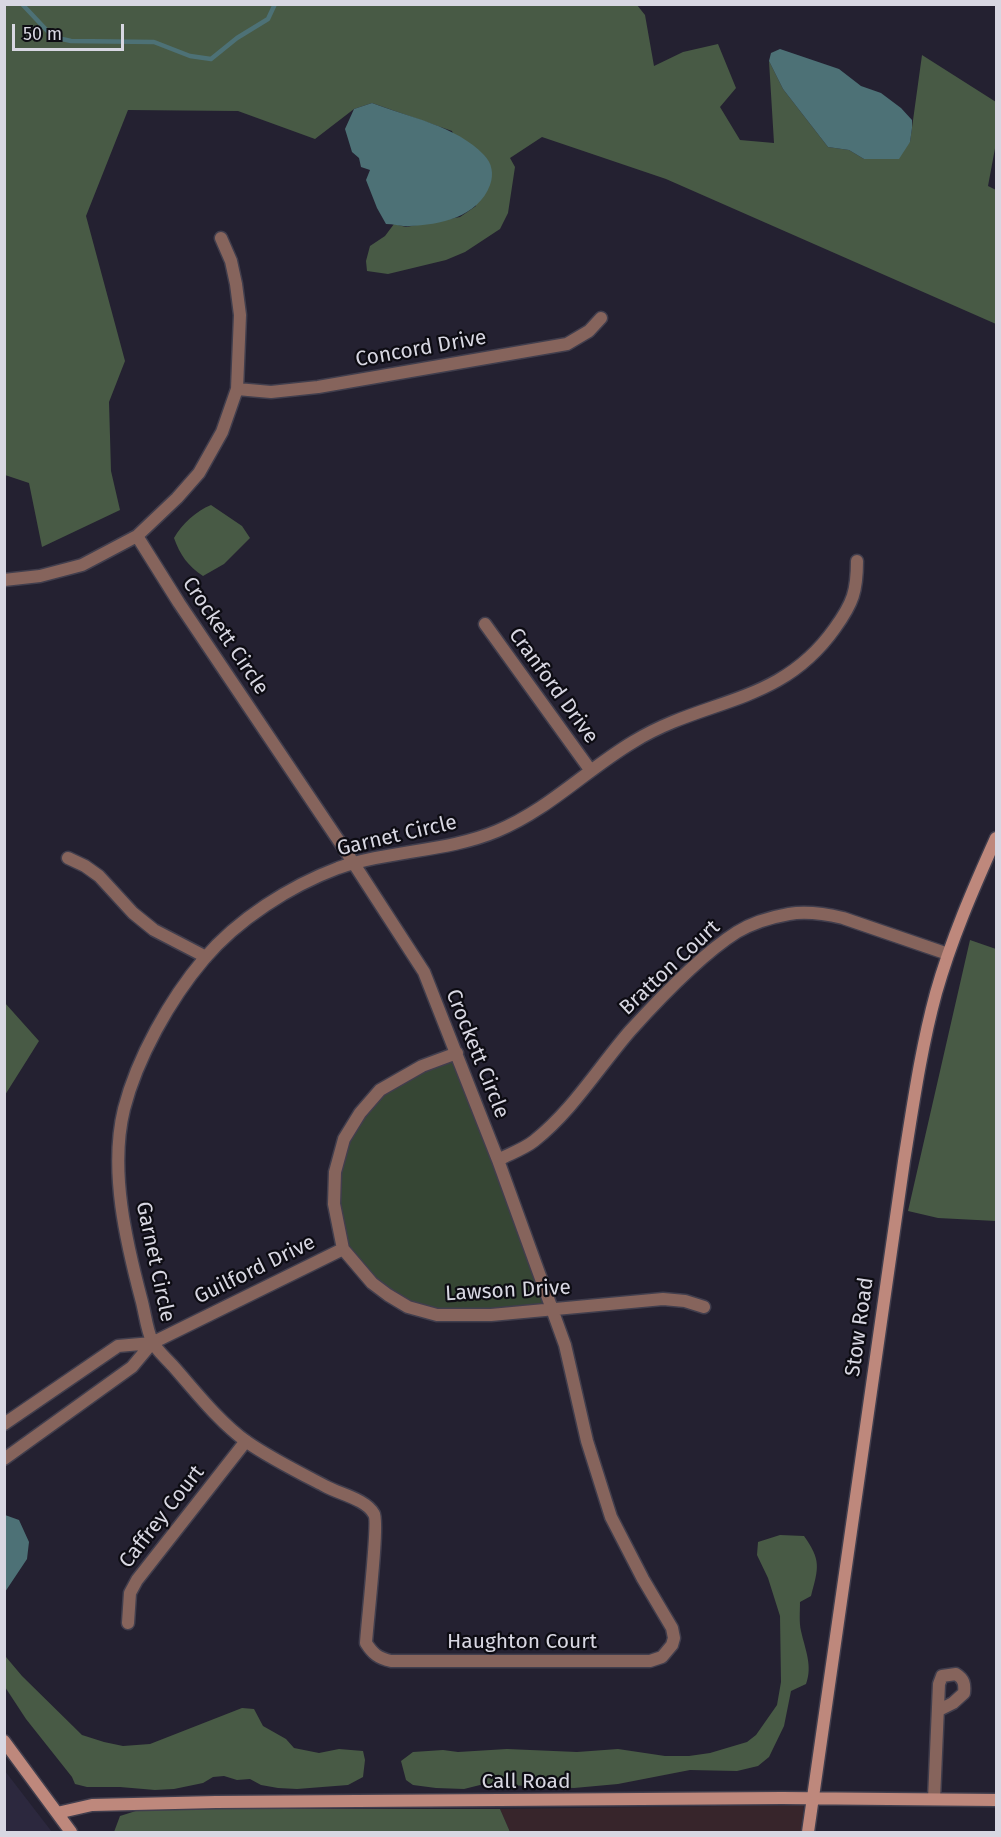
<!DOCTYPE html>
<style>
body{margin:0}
#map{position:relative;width:1001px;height:1837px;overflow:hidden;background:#242131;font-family:"Fira Sans",sans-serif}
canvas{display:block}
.frame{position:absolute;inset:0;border:6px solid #d8d7e2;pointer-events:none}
.scale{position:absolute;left:12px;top:24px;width:112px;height:27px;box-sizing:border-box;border:3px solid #d8d7e2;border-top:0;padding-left:8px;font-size:18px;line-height:21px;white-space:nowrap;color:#d8d7e2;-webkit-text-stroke:4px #0d0c13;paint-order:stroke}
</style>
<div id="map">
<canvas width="1001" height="1837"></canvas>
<div class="frame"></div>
<div class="scale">50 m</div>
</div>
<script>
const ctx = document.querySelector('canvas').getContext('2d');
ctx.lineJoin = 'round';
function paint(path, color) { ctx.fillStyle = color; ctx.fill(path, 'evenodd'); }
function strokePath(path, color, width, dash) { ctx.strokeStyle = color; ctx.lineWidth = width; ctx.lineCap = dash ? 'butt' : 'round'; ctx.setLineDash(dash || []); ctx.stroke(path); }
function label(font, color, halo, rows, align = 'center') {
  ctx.font = font + ' "Fira Sans",sans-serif'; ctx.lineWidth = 4.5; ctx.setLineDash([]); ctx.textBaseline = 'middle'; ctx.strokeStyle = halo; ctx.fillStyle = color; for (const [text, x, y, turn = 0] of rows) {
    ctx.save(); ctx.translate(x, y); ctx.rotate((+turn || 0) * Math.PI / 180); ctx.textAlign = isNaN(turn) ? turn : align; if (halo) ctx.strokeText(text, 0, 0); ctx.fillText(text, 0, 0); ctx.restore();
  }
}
paint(new Path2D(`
 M804,1805l-3,27h-291l-10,-23z`), '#37252b');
paint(new Path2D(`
 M4,1771h1l47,61h-47z`), '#2c283e');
paint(new Path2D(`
 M457,1053l94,256 -114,6 -49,-20 -45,-46 -9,-45 8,-61 38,-53z`), '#364634');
paint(new Path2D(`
 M5,5h632l8,10 9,51 29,-14 35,-8 18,44 -16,19 20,33 34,3 -5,-82 14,28 45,58 21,3 15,9 11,-1 35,-16 12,-87 74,47v41l-8,43 8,4v134l-330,-145 -124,-42 -32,21 5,9 -7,46 -8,16 -35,23 -19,8 -58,14 -21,-3 -1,-10 4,-15 15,-10 9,-12 12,3 54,-10 16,-11 -24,-75 -80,-28 -18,6 -39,30 -77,-28 -110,-1 -42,106 39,145 -16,41 2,69 9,39 -78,37 -13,-64 -24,-8z
 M211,505l31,21 8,12 -26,26 -21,12c-15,-10 -23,-21 -29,-38 8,-14 22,-27 37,-33z
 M970,940l26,9v272l-58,-3 -30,-7z
 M5,1003l34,38 -34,54z
 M780,1535l24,1c17,24 15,31 7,60l-11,6c0,10 -1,20 1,29 4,18 12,35 5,53l-15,7 -7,35 -15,31 -11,9 -21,5 -47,-1 -72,14 -44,4 -90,-4 -20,5 -28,-1 -23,-3 -7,-5 -5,-19 12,-9 30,-2 15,2 49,-3 70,3 41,-3 47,7h24l21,-3 37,-11 9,-7 21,-30 4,-23 -1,-66 -12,-38 -11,-23 1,-13z
 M6,1657l16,19 60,59 22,7 19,4 27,-2 92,-36 12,1 9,17 23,13 8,9 25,5 20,-4 24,2 2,9 -2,17 -15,8 -51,4 -19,-1 -17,-3 -11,-6 -13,1 -13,-4 -11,1 -10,6 -29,6 -19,1 -35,-3h-33l-12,-3 -3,-7 -46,-58 -21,-32z
 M142,1809h358l10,23h-396l6,-16z`), '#485a45');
paint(new Path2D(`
 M780,49l59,20 22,17 20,7 20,15 11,12v8l-2,14 -11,17h-35l-15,-9 -21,-3 -45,-58 -14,-28 2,-8z
 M372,103c36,14 85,23 112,52 8,8 10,19 6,30 -12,32 -50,40 -81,41 -7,1 -15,-2 -23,-2l-9,-16 -11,-28 4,-10 -9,-3 -2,-9 -7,-6 -7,-23 9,-20z
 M5,1515l14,5 10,22 -2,17 -22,33z`), '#4d7176');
strokePath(new Path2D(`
 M22,4l31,33 18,4 83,1 36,14 21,3 26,-21 31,-19 7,-15`), '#4d7176', 4.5);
const street = new Path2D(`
 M237,389l34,3 47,-5 249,-43 22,-13 12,-13
 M137,536l42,67 166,247 79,122 74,188 67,185 22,96 24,76 32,62 29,49 2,10 -2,7 -10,12 -12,4h-259c-13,-3 -18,-7 -25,-18 1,-19 13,-121 8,-129 -8,-15 -35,-20 -49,-28 -25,-13 -55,-28 -78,-44 -28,-20 -51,-50 -74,-76 -6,-7 -17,-16 -21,-25 -5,-11 -7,-27 -10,-39 -16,-60 -33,-132 -18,-193 13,-51 46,-110 80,-150 34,-40 86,-73 134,-91 52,-18 109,-16 159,-37 51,-21 89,-61 136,-89 73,-45 147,-36 202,-114 18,-25 22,-37 22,-67
 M4,580l36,-4 42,-11 55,-29 40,-38 22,-25 23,-41 15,-43 3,-74 -4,-31 -5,-23 -10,-23
 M485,624l106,147
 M68,858l17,8 14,10 34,37 21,17 52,27
 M457,1053l-35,13 -42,24 -20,23 -16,26 -9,33 -1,32 9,45 29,34 16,12 20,12 29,8h54l172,-16 22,2 19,6
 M498,1160c11,-6 26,-11 36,-19 39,-31 64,-73 96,-110 28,-31 72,-77 107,-99 15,-9 35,-15 52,-18 17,-3 37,0 54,4l105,36
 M4,1424l114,-78 34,-3 191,-94
 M4,1459l128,-92 20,-24
 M128,1623l2,-30 7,-13 109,-139
 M934,1799l5,-115 3,-8 14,-2c8,5 9,10 8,19l-11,10 -14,7`);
const secondary = new Path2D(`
 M4,1741l67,91
 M57,1813l35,-8 124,-3 566,-4 214,2
 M808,1832l96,-671c9,-56 17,-113 32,-168 15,-53 37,-104 60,-155`);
strokePath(street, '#413e4d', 15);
strokePath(secondary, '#413e4d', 15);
strokePath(street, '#86645c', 12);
strokePath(secondary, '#be887c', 12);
label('21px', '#d8d7e2', '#0d0c13', [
 ["Concord Drive",421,349,-10],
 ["Crockett Circle",225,636,56],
 ["Cranford Drive",553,686,54],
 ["Garnet Circle",397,836,-13],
 ["Bratton Court",670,968,-43],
 ["Crockett Circle",477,1054,68],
 ["Garnet Circle",155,1262,78],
 ["Guilford Drive",255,1270,-26],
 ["Lawson Drive",508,1291,-3],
 ["Stow Road",860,1327,-82],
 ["Caffrey Court",162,1517,-52],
 ["Haughton Court",522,1642],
 ["Call Road",526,1782]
]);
</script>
